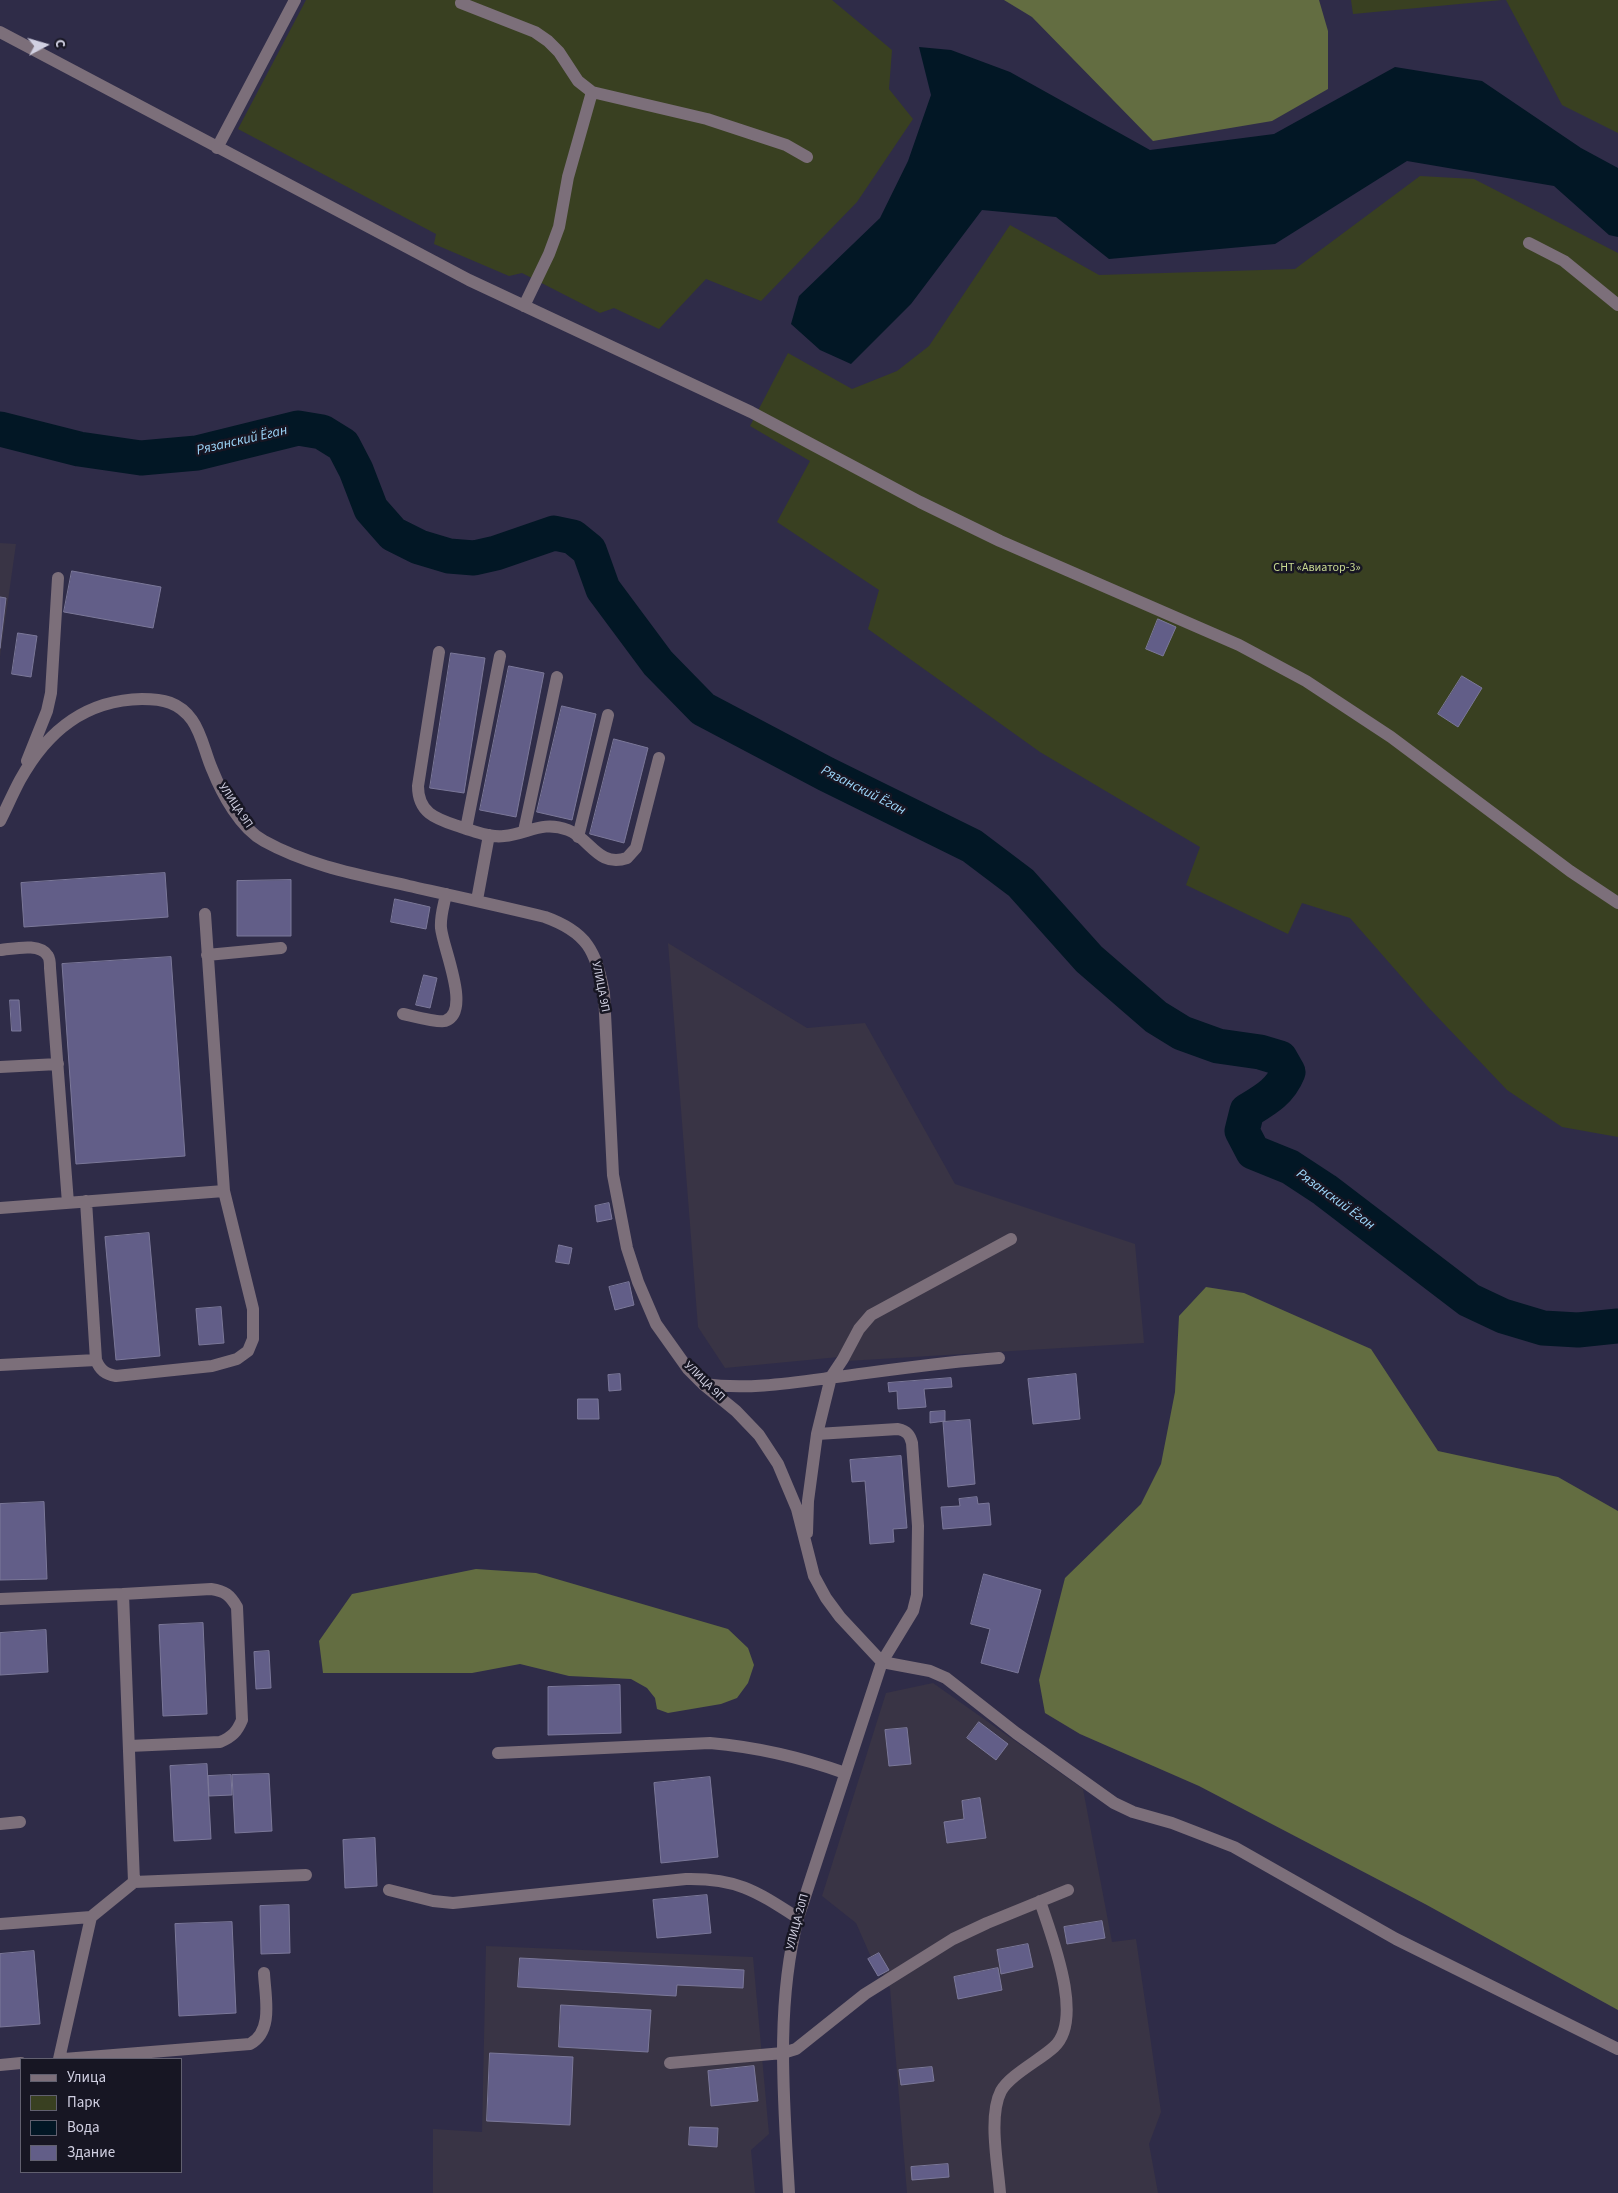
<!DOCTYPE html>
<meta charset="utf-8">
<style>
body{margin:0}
#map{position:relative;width:1618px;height:2193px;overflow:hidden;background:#2f2c48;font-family:"Source Sans 3",sans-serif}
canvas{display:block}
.legend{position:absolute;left:20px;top:2058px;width:162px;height:115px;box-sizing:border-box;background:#171623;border:1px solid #61606f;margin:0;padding:6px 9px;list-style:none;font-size:15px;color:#d1d0e2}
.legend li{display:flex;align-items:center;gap:10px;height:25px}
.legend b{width:25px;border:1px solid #61606f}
.north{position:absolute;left:20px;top:20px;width:50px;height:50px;-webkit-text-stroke:4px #171623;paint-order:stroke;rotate:84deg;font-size:14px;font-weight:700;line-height:20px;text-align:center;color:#d1d0e2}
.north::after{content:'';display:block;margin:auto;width:18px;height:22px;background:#d1d0e2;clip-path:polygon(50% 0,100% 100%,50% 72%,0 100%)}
</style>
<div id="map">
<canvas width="1618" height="2193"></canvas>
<ul class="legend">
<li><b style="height:6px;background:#7c6f7a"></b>Улица</li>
<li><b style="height:14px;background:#394021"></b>Парк</li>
<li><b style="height:14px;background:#021725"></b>Вода</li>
<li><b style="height:14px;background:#625e88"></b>Здание</li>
</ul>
<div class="north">С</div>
</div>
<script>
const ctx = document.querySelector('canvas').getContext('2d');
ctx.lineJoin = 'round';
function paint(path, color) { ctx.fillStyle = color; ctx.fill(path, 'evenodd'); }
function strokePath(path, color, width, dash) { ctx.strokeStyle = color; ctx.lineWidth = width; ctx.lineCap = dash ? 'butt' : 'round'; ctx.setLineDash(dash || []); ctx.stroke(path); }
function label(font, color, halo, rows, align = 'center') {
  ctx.font = font + ' "Source Sans 3",sans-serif'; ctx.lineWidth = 5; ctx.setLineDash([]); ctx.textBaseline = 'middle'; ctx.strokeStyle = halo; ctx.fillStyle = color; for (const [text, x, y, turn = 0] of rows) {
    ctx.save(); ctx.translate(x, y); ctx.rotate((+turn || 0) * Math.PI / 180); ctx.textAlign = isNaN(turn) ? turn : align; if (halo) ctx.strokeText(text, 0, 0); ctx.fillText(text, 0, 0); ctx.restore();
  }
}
paint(new Path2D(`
 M0,543l16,1 -16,113z
 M668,943l139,85 58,-5 90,161 180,60 9,99 -297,18 -8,-4 -114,11 -27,-41z
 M933,1683l150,106 29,153 24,-3 25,173 -12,32 9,49h-251l-17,-205 -7,-14 -5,2 -10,-17 3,-2 -15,-34 -34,-27 64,-203z
 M486,1946l267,11 16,177 -18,16 4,43h-322v-64l49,3z`), '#393445');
paint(new Path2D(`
 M306,0h526l60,50 -3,39 24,30 -56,83 -96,99 -55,-22 -47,50 -45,-21 -14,5 -78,-40 -13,3 -75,-32 2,-10 -198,-105z
 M1351,0h151l-149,14z
 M1506,0h112v133l-56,-28z
 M1420,176l54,3 144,74v884l-56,-10 -55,-37 -79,-83 -78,-89 -48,-15 -14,31 -102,-49 14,-38 -160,-95 -172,-123 11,-39 -102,-68 33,-61 -60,-35 38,-73 64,36 45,-18 32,-25 81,-121 89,50 196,-6z`), '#394021');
paint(new Path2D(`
 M1004,0h315l9,31v58l-56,32 -119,20 -121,-124z
 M1206,1287l38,6 127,56 67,102 120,26 60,34v499l-193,-106 -226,-118 -119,-52 -35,-21 -6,-33 26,-102 76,-74 20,-40 14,-72 4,-76z
 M476,1569l60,4 192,56 20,19 6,17 -6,18 -11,15 -16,6 -53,9 -11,-4 -2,-11 -8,-10 -16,-9 -62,-3 -49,-12 -48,9h-149l-4,-32 33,-47z`), '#636d41');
paint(new Path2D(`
 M919,47l32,3 59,22 140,78 124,-16 121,-67 87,14 99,67 37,20v69l-9,-2 -55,-49 -147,-25 -132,83 -166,15 -53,-42 -74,-7 -71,94 -60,60 -31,-14 -29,-26 8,-28 81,-78 28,-57 23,-66z`), '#021725');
strokePath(new Path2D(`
 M0,429l79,20 62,9 56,-5 101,-25 24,4 21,13 13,25 15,39 22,25 26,13 30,9 25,2 22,-5 58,-20 19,4 16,13 14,39 55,74 45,46 123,65 146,72 49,37 68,76 67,58 26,16 36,13 42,6 20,6 8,14c-8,20 -23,28 -41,39l-5,20 11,21 37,15 35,23 144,110 34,16 40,12 35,2 40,-4`), '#021725', 35);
const building = new Path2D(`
 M72,571l89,16 -8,41 -89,-16z
 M0,597l6,1 -6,50z
 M1158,619l18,8 -13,29 -17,-7z
 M18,633l19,3 -6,41 -19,-3z
 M451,653l34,5 -21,135 -34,-5z
 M509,666l35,7 -28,144 -36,-7z
 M1462,676l20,12 -24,39 -20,-13z
 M562,706l34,8 -24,106 -35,-8z
 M614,739l34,9 -24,95 -34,-9z
 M165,873l3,44 -144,10 -3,-44z
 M291,880v56h-54v-55z
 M395,899l35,8 -4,22 -35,-7z
 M171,957l14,199 -109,8 -14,-200z
 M424,975l13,3 -7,30 -14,-3z
 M10,1000h9l2,31h-9z
 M609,1203l3,16 -15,3 -2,-16z
 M149,1233l11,123 -44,4 -11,-123z
 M559,1245l13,3 -3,16 -13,-2z
 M629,1282l5,23 -19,5 -6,-23z
 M221,1307l3,36 -25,2 -3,-36z
 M620,1374l1,16 -12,1 -1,-16z
 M1076,1374l4,45 -47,5 -5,-45z
 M951,1378l1,9 -28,2 2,18 -28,2 -1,-18 -8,1 -1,-9z
 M578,1399h20l1,20h-21z
 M945,1411v10l-15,2v-11z
 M970,1420l5,64 -27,3 -5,-65z
 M901,1456l6,72 -14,1 1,13 -24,2 -5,-63 -13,1 -2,-22z
 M977,1497l1,7 11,-1 2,22 -48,4 -2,-22 19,-1 -1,-7z
 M44,1502l3,77 -47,1v-76z
 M984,1574l57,16 -23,83 -37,-10 9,-34 -19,-5z
 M203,1623l4,91 -44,2 -4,-91z
 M46,1630l2,42 -48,3v-42z
 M269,1651l2,37 -15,1 -2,-37z
 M620,1685l1,48 -73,2v-48z
 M979,1722l29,22 -12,16 -29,-22z
 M907,1728l4,36 -22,2 -4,-36z
 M207,1764l4,75 -37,2 -4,-75z
 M269,1774l3,57 -37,2 -3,-58z
 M231,1775l1,20 -23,1 -1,-20z
 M710,1777l8,80 -57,6 -7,-80z
 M980,1798l6,40 -39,5 -3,-21 20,-3 -2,-18z
 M375,1838l2,48 -32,2 -2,-48z
 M707,1895l4,38 -54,5 -4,-38z
 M289,1905l1,48 -29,1 -1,-48z
 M1102,1921l3,17 -38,6 -3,-17z
 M232,1922l4,91 -57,3 -4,-92z
 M1028,1944l5,23 -32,7 -4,-24z
 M34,1951l6,73 -40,3v-73z
 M879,1953l10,17 -11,6 -10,-17z
 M520,1958l224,12 -1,18 -66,-3 -1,11 -158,-9z
 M998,1968l4,22 -44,9 -4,-22z
 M561,2005l90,5 -3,42 -89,-5z
 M490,2053l83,4 -3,68 -83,-4z
 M754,2066l4,35 -47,5 -3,-35z
 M932,2067l2,14 -33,4 -2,-15z
 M690,2127l28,1 -1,19 -28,-2z
 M948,2164l1,13 -37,3 -1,-13z`);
paint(building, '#625e88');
strokePath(building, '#7b7899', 1);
strokePath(new Path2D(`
 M461,3l74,29 13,9 11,11 19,29 14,11
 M0,32l469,248 282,132 169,90 80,39 239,104 67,36 85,56 179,134 48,32
 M217,148l78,-148
 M1529,243l35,18 54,44
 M524,306l25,-52 10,-27 9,-50 24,-85 115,27 79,26 21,12
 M439,652l-21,134c0,31 24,34 48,43l34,-173
 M27,761l20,-50 4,-18 7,-115
 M0,821c7,-14 13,-28 20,-41 27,-49 65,-80 122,-81 21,0 37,3 50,21 10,14 13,33 20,49 10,25 28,59 52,72 45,25 96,34 145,45 45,10 91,20 136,31 42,15 51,34 59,76l9,182 14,73 11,34 18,42 32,45 15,15 33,27 23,24 19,29 19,45 17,67 12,22 14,19 42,45
 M466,829c12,3 25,9 38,7 24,-2 38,-16 64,-6 22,8 30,38 59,28l9,-10 23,-90
 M524,831l33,-154
 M578,837l30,-122
 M477,900l12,-65
 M0,950c13,-1 40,-8 48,6 2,3 2,9 2,12l18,235
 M207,955l74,-7
 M403,1014c10,2 34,9 42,7 27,-9 -2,-72 -4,-93 -1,-12 3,-23 5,-34
 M0,1067l58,-3
 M86,1201l10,159c4,10 9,14 20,16l96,-10 25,-7 11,-8 5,-12v-30l-29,-118
 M0,1208l224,-17 -19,-277
 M0,1365l96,-5
 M703,1384c45,6 88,-1 133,-7 54,-7 108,-15 163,-19
 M807,1533l1,-32 9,-67 14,-57 12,-18 16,-30 12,-14 140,-76
 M123,1594l88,-5c14,2 19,6 26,18l5,113c-5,12 -10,17 -22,22l-91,4
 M0,1599l123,-5 11,288 -43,35 -32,142
 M882,1662l48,9 16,7 70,55 98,70 19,9 39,11 62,24 162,92 222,110
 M498,1753l212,-10c46,4 93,15 135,30
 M0,1824l20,-2
 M134,1882l172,-7
 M389,1890l44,11 20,2 233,-24c51,-1 70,12 112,39
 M0,1924l91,-7
 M64,2059l186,-15c24,-13 15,-48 14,-71
 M670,2063l113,-10 13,-4 69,-55 88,-55 34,-16 81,-33
 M0,2065l21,-2
 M789,2193c-5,-91 -14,-186 9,-275l84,-256 31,-51 4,-16 1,-69 -6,-83c-2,-8 -5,-12 -14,-14l-81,5
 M1000,2193c-2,-28 -12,-77 1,-102 9,-16 39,-31 53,-44 31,-28 -3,-112 -14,-146`), '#7c6f7a', 12);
label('12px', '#c8d991', '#171623', [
 ["СНТ «Авиатор-3»",1317,568]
]);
label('12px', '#d1d0e2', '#171623', [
 ["УЛИЦА 9П",235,806,56],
 ["УЛИЦА 9П",600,987,79],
 ["УЛИЦА 9П",704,1382,44],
 ["УЛИЦА 20П",798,1922,-75]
]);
label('italic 14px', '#9ed7fb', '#171623', [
 ["Рязанский Ёган",242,441,-13],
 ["Рязанский Ёган",863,791,27],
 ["Рязанский Ёган",1335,1200,36]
]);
</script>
